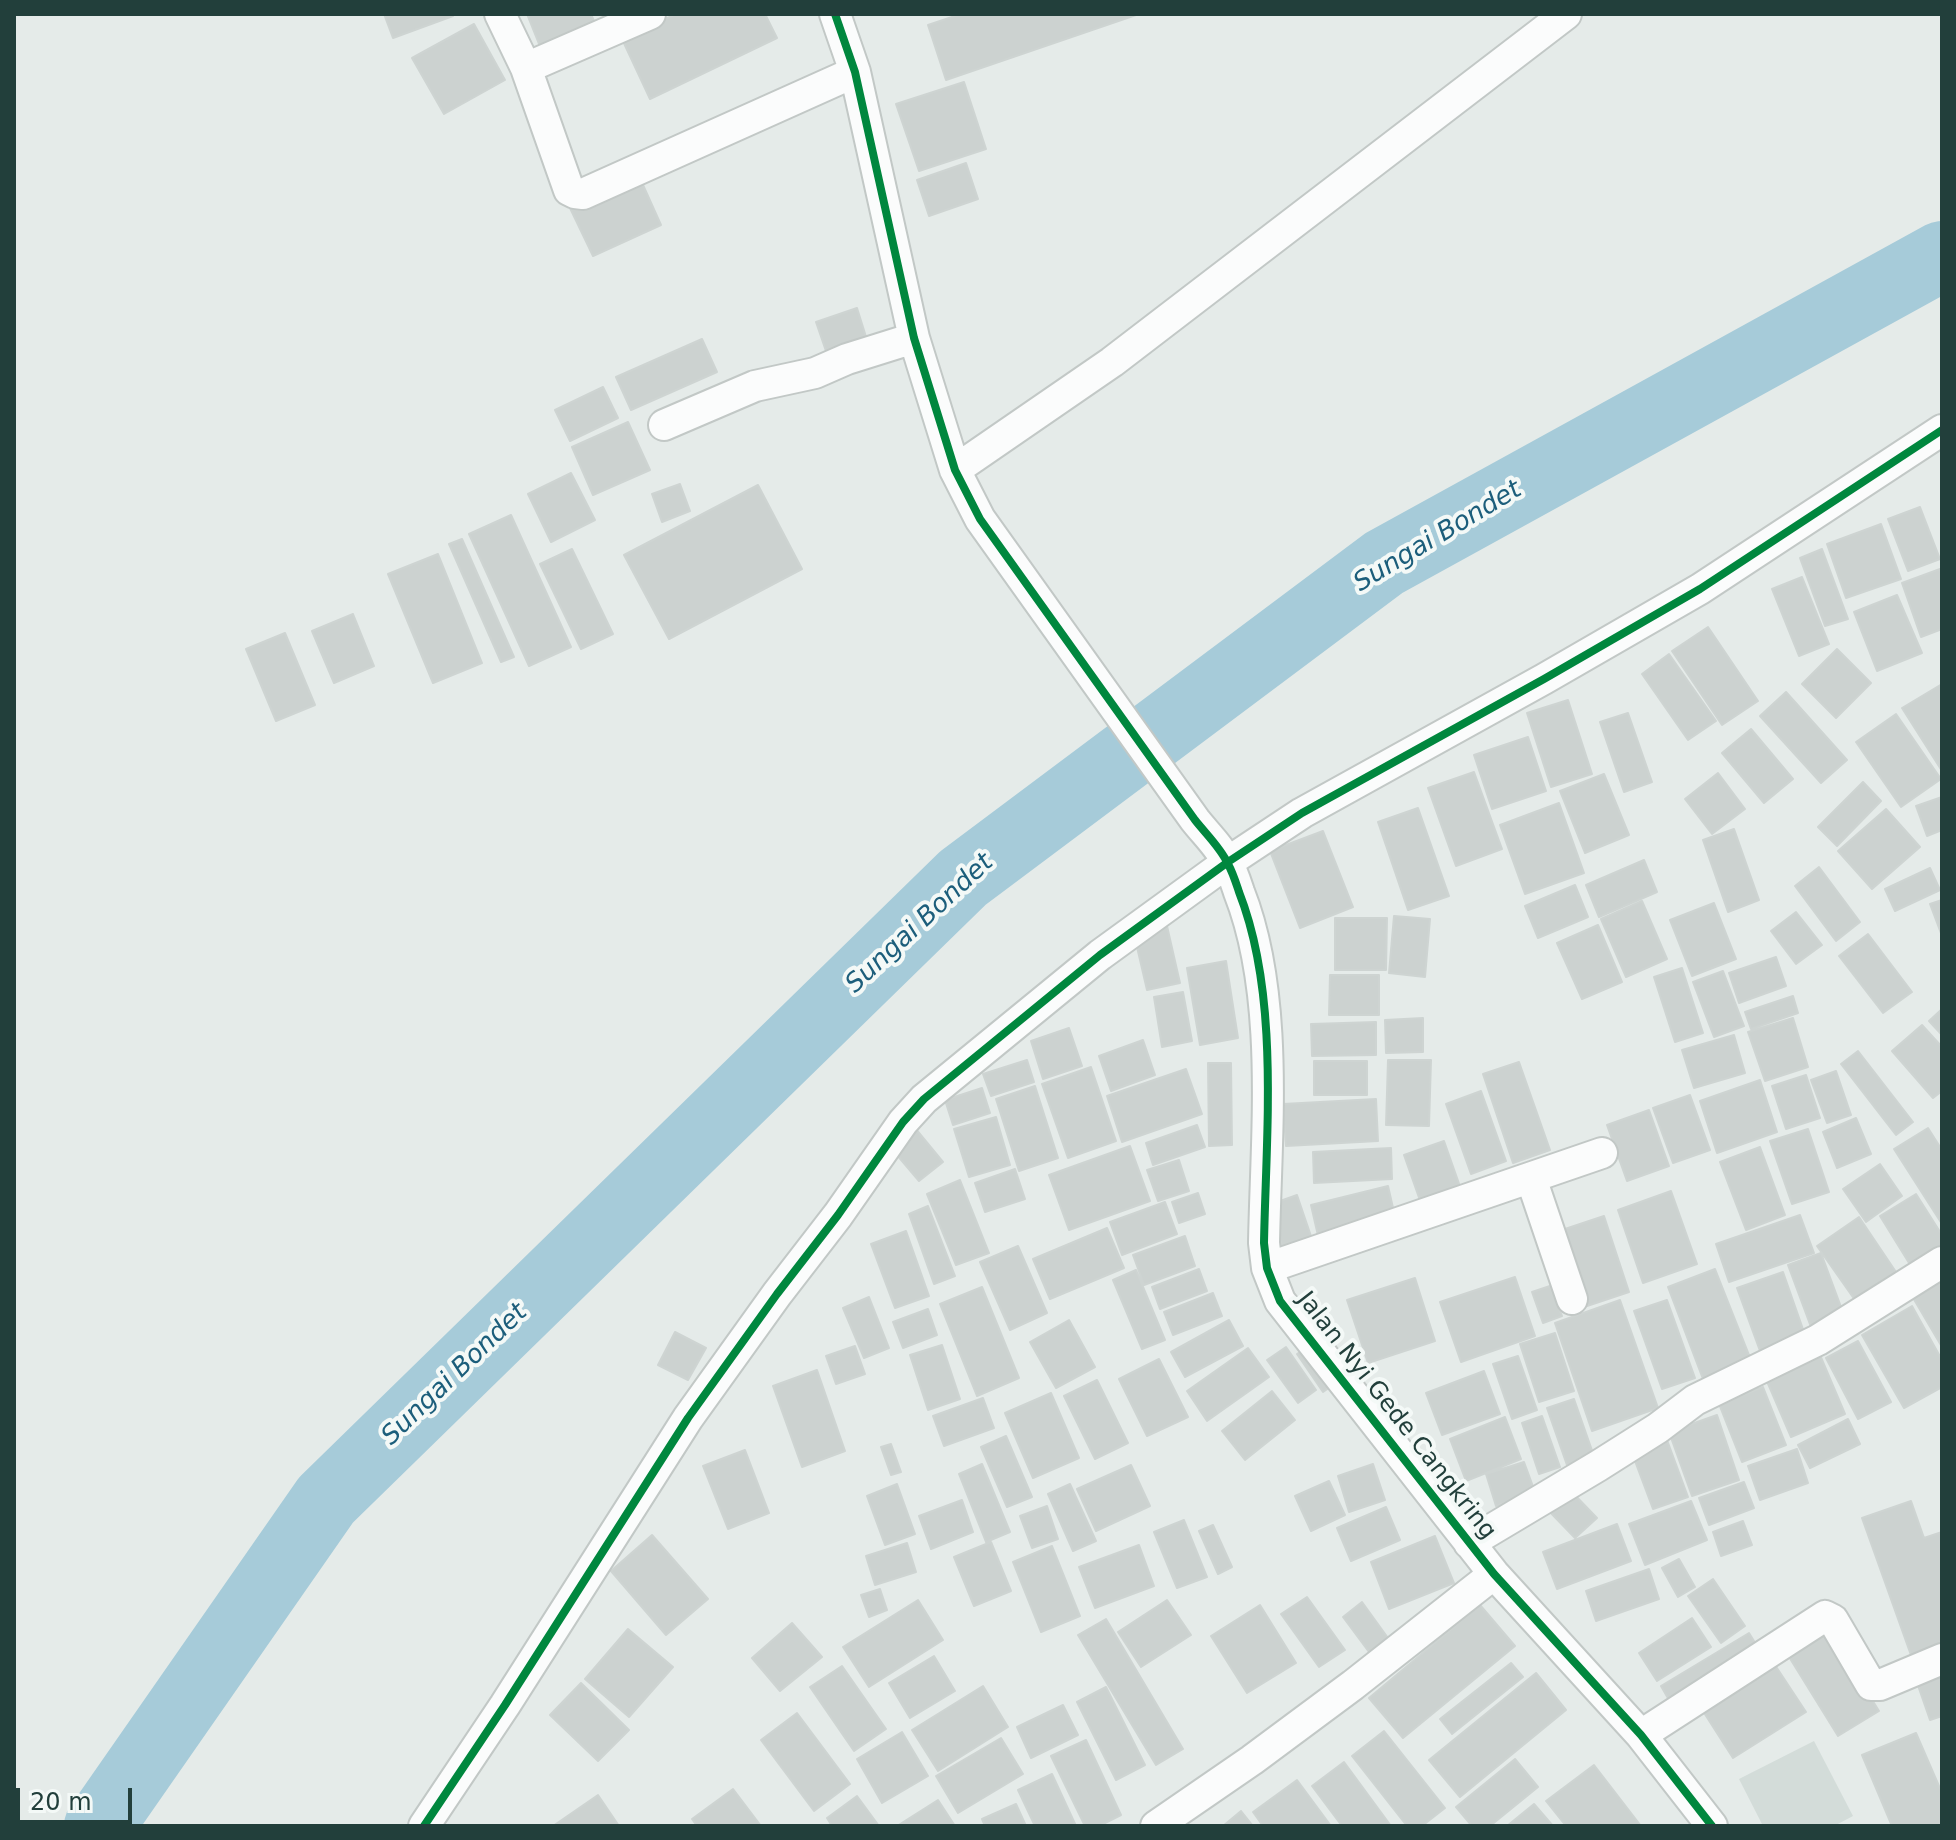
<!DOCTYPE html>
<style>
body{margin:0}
#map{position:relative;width:1956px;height:1840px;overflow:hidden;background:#e5ebe9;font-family:"DejaVu Sans",sans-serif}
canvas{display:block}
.frame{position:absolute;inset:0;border:16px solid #223f3b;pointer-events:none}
.scale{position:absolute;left:16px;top:1788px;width:116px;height:36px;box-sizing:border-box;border:4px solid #223f3b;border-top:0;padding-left:10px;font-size:24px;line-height:28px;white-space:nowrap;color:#223f3b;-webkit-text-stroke:6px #f4f9f7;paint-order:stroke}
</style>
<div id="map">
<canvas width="1956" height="1840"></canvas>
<div class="frame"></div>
<div class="scale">20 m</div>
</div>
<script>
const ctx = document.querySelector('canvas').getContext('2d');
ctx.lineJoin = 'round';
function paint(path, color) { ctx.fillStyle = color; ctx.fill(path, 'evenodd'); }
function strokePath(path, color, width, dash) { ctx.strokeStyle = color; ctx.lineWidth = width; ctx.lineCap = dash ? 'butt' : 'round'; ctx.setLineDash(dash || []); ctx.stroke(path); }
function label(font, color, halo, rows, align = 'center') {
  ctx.font = font + ' "DejaVu Sans",sans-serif'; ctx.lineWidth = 8; ctx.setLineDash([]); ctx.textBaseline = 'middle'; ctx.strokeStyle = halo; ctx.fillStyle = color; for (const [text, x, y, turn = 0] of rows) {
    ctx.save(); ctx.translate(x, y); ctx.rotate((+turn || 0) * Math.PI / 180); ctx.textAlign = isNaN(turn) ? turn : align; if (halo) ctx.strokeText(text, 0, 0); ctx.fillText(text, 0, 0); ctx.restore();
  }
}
paint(new Path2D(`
 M1814,1741l39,75 -19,10h-71l-24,-47z`), '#d3dcd9');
strokePath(new Path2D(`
 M99,1826l227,-326 637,-622 421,-315 558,-307`), '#a6cbd9', 70);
const building = new Path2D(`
 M384,14h68l1,2 -60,22z
 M527,14h64l7,17 -55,23z
 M676,14h89l12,24 -127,61 -28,-60z
 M961,14h175v1l-190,65 -18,-55z
 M474,24l31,56 -61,34 -32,-56z
 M964,82l22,67 -67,22 -23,-67z
 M966,163l12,36 -49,17 -12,-36z
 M639,176l22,49 -68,31 -23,-48z
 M857,308l10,32 -40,14 -11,-32z
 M702,339l15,33 -86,38 -15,-33z
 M603,387l15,31 -48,23 -15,-31z
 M628,422l22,48 -57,25 -21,-48z
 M571,473l24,47 -44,22 -23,-48z
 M680,484l10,27 -28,11 -10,-28z
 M758,485l44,84 -133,70 -45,-84z
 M1920,507l20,52 -32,12 -20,-52z
 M511,515l60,132 -42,19 -60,-132z
 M1881,524l20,55 -55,19 -19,-54z
 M462,539l52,118 -13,5 -52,-118z
 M572,549l41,85 -32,15 -41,-85z
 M1822,549l26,70 -23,7 -25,-68z
 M438,554l44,109 -49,20 -45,-109z
 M1940,569l2,7v53l-21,8 -19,-54z
 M1802,577l27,67 -30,12 -27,-67z
 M1897,595l25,58 -45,18 -23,-59z
 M353,614l21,52 -40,17 -22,-52z
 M1708,627l50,74 -36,24 -50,-74z
 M285,633l30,72 -39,16 -30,-72z
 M1837,649l34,34 -35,35 -34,-34z
 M1669,654l47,67 -28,19 -46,-66z
 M1942,684v87l-40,-63z
 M1786,692l61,68 -26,23 -61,-67z
 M1568,700l24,74 -41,13 -24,-74z
 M1628,713l24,69 -28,10 -24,-70z
 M1896,714l45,65 -40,28 -45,-65z
 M1751,729l42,50 -29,24 -42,-50z
 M1528,737l18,54 -54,18 -18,-54z
 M1474,772l28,77 -46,17 -28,-78z
 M1718,773l27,36 -33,25 -27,-35z
 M1604,774l25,61 -44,18 -25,-62z
 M1863,782l18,19 -44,45 -19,-19z
 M1942,797v33l-15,6 -11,-30z
 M1559,803l25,70 -59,21 -25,-69z
 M1418,808l31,88 -41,14 -30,-88z
 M1886,809l34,38 -48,42 -34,-38z
 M1734,829l25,71 -31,12 -25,-72z
 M1323,831l30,76 -53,21 -30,-77z
 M1644,860l13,32 -58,25 -13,-32z
 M1819,867l41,55 -24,19 -41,-55z
 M1930,868l10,22 -45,21 -10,-22z
 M1575,885l13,32 -50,21 -13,-32z
 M1942,900v36l-12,-32z
 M1642,901l25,58 -41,18 -25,-58z
 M1714,903l22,56 -44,17 -22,-56z
 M1796,912l26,33 -26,19 -25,-33z
 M1394,916l36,3 -5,58 -36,-4z
 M1335,918h52l-1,52h-51z
 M1598,925l24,57 -40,17 -25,-56z
 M1167,926l13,57 -33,7 -13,-56z
 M1868,934l44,58 -29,21 -44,-57z
 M1776,957l10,29 -47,17 -10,-30z
 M1226,961l12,77 -38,7 -13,-77z
 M1682,968l21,65 -28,9 -21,-65z
 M1723,971l21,55 -30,11 -21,-55z
 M1330,975h49v40h-50z
 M1183,992l9,49 -30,6 -8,-50z
 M1793,996l5,17 -47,16 -6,-17z
 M1942,1009v26l-13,-14z
 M1423,1018v34l-37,1 -1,-33z
 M1793,1018l15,49 -43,14 -17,-49z
 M1376,1022v33l-64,1 -1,-32z
 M1922,1025l20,22v44l-9,7 -41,-47z
 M1069,1028l13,38 -39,13 -12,-38z
 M1734,1035l11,38 -51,15 -12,-38z
 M1143,1040l12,35 -44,16 -12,-35z
 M1858,1051l55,71 -17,13 -55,-71z
 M1027,1060l7,22 -43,14 -8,-22z
 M1388,1060h43l-2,66 -43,-1z
 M1314,1061h53v34h-53z
 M1519,1062l31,88 -37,13 -30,-89z
 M1208,1063h23l1,82 -23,1z
 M1091,1067l25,74 -48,17 -26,-74z
 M1186,1069l16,45 -80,28 -15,-46z
 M1836,1071l15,44 -24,8 -16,-43z
 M1806,1075l14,43 -34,11 -14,-43z
 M1760,1080l17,52 -60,21 -17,-52z
 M1035,1086l23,72 -39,13 -23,-72z
 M982,1088l8,25 -37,12 -8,-25z
 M1481,1091l25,70 -35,13 -25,-70z
 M1690,1095l20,55 -37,13 -20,-55z
 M1376,1099l2,42 -92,5 -3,-42z
 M1649,1110l20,56 -42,15 -20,-56z
 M996,1117l14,48 -41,12 -15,-48z
 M1856,1118l15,36 -34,14 -14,-36z
 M1197,1125l8,22 -52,18 -7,-22z
 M915,1128l28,34 -24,19 -28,-33z
 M1928,1128l14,22v74l-48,-75z
 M1808,1129l21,63 -37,12 -22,-63z
 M1444,1141l19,54 -40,14 -19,-54z
 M1130,1146l20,55 -81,29 -20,-55z
 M1760,1147l25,68 -39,15 -26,-68z
 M1391,1148l1,31 -78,4 -1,-31z
 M1179,1160l10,31 -31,10 -11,-31z
 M1880,1164l22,32 -36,26 -23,-33z
 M1015,1169l10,30 -40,13 -10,-29z
 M960,1180l29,73 -33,12 -29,-71z
 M1388,1186l8,35 -77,19 -8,-35z
 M1671,1191l26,73 -54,19 -25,-73z
 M1198,1193l7,21 -26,9 -7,-21z
 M1916,1194l26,41v19l-28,17 -34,-55z
 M1297,1195l17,50 -29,10 -16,-50z
 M1165,1202l12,32 -55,21 -12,-33z
 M928,1206l27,70 -21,8 -25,-70z
 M1800,1215l14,38 -85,29 -13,-38z
 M1604,1216l25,76 -48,16 -25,-76z
 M1859,1217l39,58 -41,28 -40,-57z
 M1107,1228l17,40 -74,31 -17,-40z
 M906,1231l23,65 -34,12 -24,-64z
 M1185,1236l10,30 -51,19 -11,-30z
 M1018,1246l29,67 -37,17 -30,-68z
 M1821,1253l23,62 -33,12 -23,-62z
 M1199,1269l8,22 -47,18 -8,-22z
 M1715,1269l36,91 -48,19 -35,-92z
 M1136,1270l29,70 -23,9 -29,-69z
 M1783,1272l22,63 -45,16 -23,-63z
 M1515,1277l20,59 -74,26 -21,-60z
 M1415,1278l20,63 -67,22 -21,-63z
 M1942,1279v68l-30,-51z
 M1550,1286l12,30 -19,7 -11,-31z
 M982,1287l37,91 -42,18 -37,-92z
 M1213,1293l9,23 -49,19 -9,-23z
 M869,1297l20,51 -25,10 -21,-50z
 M1620,1300l38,108 -66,23 -37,-108z
 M1667,1300l28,78 -33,11 -28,-78z
 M1912,1306l30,54v27l-38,21 -42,-73z
 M928,1309l9,26 -34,13 -10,-26z
 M1069,1320l26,47 -39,21 -26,-46z
 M1229,1320l14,26 -58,31 -14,-25z
 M675,1332l31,16 -18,32 -30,-15z
 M1555,1333l19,58 -35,11 -19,-58z
 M1858,1341l33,61 -33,17 -32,-61z
 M942,1345l18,54 -32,11 -18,-55z
 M1310,1345l26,38 -13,9 -26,-38z
 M855,1346l10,28 -29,10 -10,-28z
 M1286,1347l30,43 -18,13 -31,-43z
 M1248,1348l21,29 -62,44 -20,-30z
 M1820,1355l25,59 -54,23 -25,-58z
 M1518,1356l19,54 -25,9 -19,-55z
 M1159,1359l29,58 -41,19 -28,-57z
 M817,1370l28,81 -43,16 -29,-81z
 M1484,1371l16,43 -58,21 -16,-42z
 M1097,1380l31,63 -33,16 -31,-63z
 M1763,1387l23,58 -44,17 -23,-58z
 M1272,1391l23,29 -50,40 -23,-29z
 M1051,1393l28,65 -46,20 -28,-65z
 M983,1398l11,30 -50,18 -11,-30z
 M1574,1399l21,60 -27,9 -21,-60z
 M1717,1415l22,65 -47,16 -23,-64z
 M1542,1416l18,51 -21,7 -17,-51z
 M1505,1417l16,42 -55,22 -16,-42z
 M1848,1419l12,25 -50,24 -12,-23z
 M1006,1436l26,61 -25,10 -26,-60z
 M1667,1440l21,57 -35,12 -21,-56z
 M891,1444l10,28 -10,3 -10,-28z
 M1797,1449l11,34 -48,17 -12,-34z
 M745,1450l24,63 -41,16 -25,-63z
 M1524,1462l11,30 -39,14 -10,-32z
 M982,1464l28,68 -24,10 -27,-68z
 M1373,1464l12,36 -36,12 -11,-36z
 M1131,1465l19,41 -54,25 -19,-42z
 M1329,1481l16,34 -34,16 -16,-35z
 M1744,1482l10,26 -45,17 -10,-27z
 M897,1484l18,50 -30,11 -18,-49z
 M1070,1484l26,57 -23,10 -25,-57z
 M1569,1489l28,29 -22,20 -28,-29z
 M962,1500l11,32 -42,17 -12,-33z
 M1691,1501l16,39 -62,25 -16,-41z
 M1911,1501l13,37 18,-6v115l-30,11 -50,-140z
 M1047,1506l11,33 -26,9 -12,-32z
 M1386,1507l14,33 -49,21 -14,-33z
 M1184,1520l23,57 -30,11 -23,-56z
 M1743,1521l9,24 -31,11 -8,-24z
 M1617,1524l14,37 -74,28 -14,-37z
 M1213,1525l19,42 -14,7 -19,-43z
 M652,1535l56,64 -42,36 -55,-64z
 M1435,1536l19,47 -65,26 -18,-47z
 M991,1542l20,49 -37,15 -20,-49z
 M907,1543l9,29 -41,13 -9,-29z
 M1139,1545l15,41 -59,22 -16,-41z
 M1052,1546l28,70 -39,16 -28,-70z
 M1679,1559l16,28 -17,10 -16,-29z
 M1649,1569l10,30 -63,22 -10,-30z
 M1713,1579l32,47 -24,17 -33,-47z
 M880,1589l7,21 -18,7 -8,-22z
 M1307,1597l38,53 -26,17 -38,-53z
 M918,1600l25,40 -74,47 -26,-40z
 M1167,1600l24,35 -50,32 -23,-35z
 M1362,1602l26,36 -19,14 -26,-35z
 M1260,1605l36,58 -49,30 -36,-57z
 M1480,1605l35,41 -112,92 -34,-40z
 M1692,1618l19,29 -54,34 -18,-28z
 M1106,1619l77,130 -27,16 -78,-130z
 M792,1623l30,34 -42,34 -28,-33z
 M1826,1626l53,85 -41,25 -52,-84z
 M628,1629l45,38 -44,50 -44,-38z
 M1749,1633l13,21 -89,53 -12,-21z
 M934,1656l21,35 -45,27 -21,-35z
 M1773,1662l33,50 -73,46 -32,-50z
 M1511,1663l12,14 -71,57 -12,-15z
 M1942,1664v52l-12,4 -16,-46z
 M842,1666l44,63 -32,22 -44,-64z
 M1536,1673l30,37 -106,87 -31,-37z
 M581,1683l48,47 -31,31 -48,-46z
 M983,1686l25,41 -70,44 -26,-41z
 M1106,1687l39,78 -29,15 -39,-78z
 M1063,1705l15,30 -47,23 -14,-31z
 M797,1713l53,71 -36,27 -53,-71z
 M1384,1731l61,77 -23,18h-15l-55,-70z
 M902,1732l26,44 -46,27 -25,-44z
 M1916,1733l26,60v33h-50l-30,-71z
 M1001,1738l22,36 -65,39 -22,-37z
 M1086,1740l35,75 -22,11h-14l-34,-70z
 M1515,1759l23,28 -48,39h-18l-16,-19z
 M1344,1762l47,64h-49l-30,-40z
 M1594,1765l47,61h-75l-20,-25z
 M1052,1774l24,52h-41l-17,-36z
 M1297,1780l34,46h-68l-10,-14z
 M733,1789l28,37h-64l-5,-7z
 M598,1795l21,31h-66z
 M857,1796l22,30h-47l-5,-8z
 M938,1800l17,26h-58z
 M1016,1804l10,22h-41l-3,-7z
 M1534,1804l19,22h-46z
 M1241,1811l12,15h-30z`);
paint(building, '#ccd2d0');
strokePath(building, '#ced4d2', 2);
const street = new Path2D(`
 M500,14l26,54 124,-54
 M835,14l20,58 59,266 41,132 25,49 215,301c11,14 26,28 33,44 5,9 8,19 11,28 41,104 27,241 25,351l3,25 13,33 214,273 147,161 71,91
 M526,68l43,122 6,3 8,1 272,-122
 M664,425l91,-39 60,-13 32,-14 67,-21
 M955,470l157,-108 454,-348
 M1531,1178l41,121
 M1267,1268l335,-115
 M1469,1543l129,-77 60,-38 37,-28 123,-60 124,-78
 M1641,1735l184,-119 8,4 38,65h9l62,-26
 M424,1826l81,-121 183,-287 89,-124 61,-79 65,-93 21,-23 176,-144 128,-93 74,-49 242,-134 156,-90 242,-159
 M1156,1826l96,-66 101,-75 141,-111`);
strokePath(street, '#c2c8c6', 34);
strokePath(street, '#fbfcfc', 30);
strokePath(new Path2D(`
 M835,14l20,58 59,266 41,132 25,49 215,301c11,14 26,28 33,44 5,9 8,19 11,28 41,104 27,241 25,351l3,25 13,33 214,273 147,161 71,91
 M424,1826l81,-121 183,-287 89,-124 61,-79 65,-93 21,-23 176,-144 128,-93 74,-49 242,-134 156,-90 242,-159`), '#00873e', 8);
label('24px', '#223f3b', '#f4f9f7', [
 ["Jalan Nyi Gede Cangkring",1396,1416,52]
]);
label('italic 26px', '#1c5e7b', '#f4f9f7', [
 ["Sungai Bondet",1438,537,-31],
 ["Sungai Bondet",920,924,-43],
 ["Sungai Bondet",455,1375,-44]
]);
</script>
